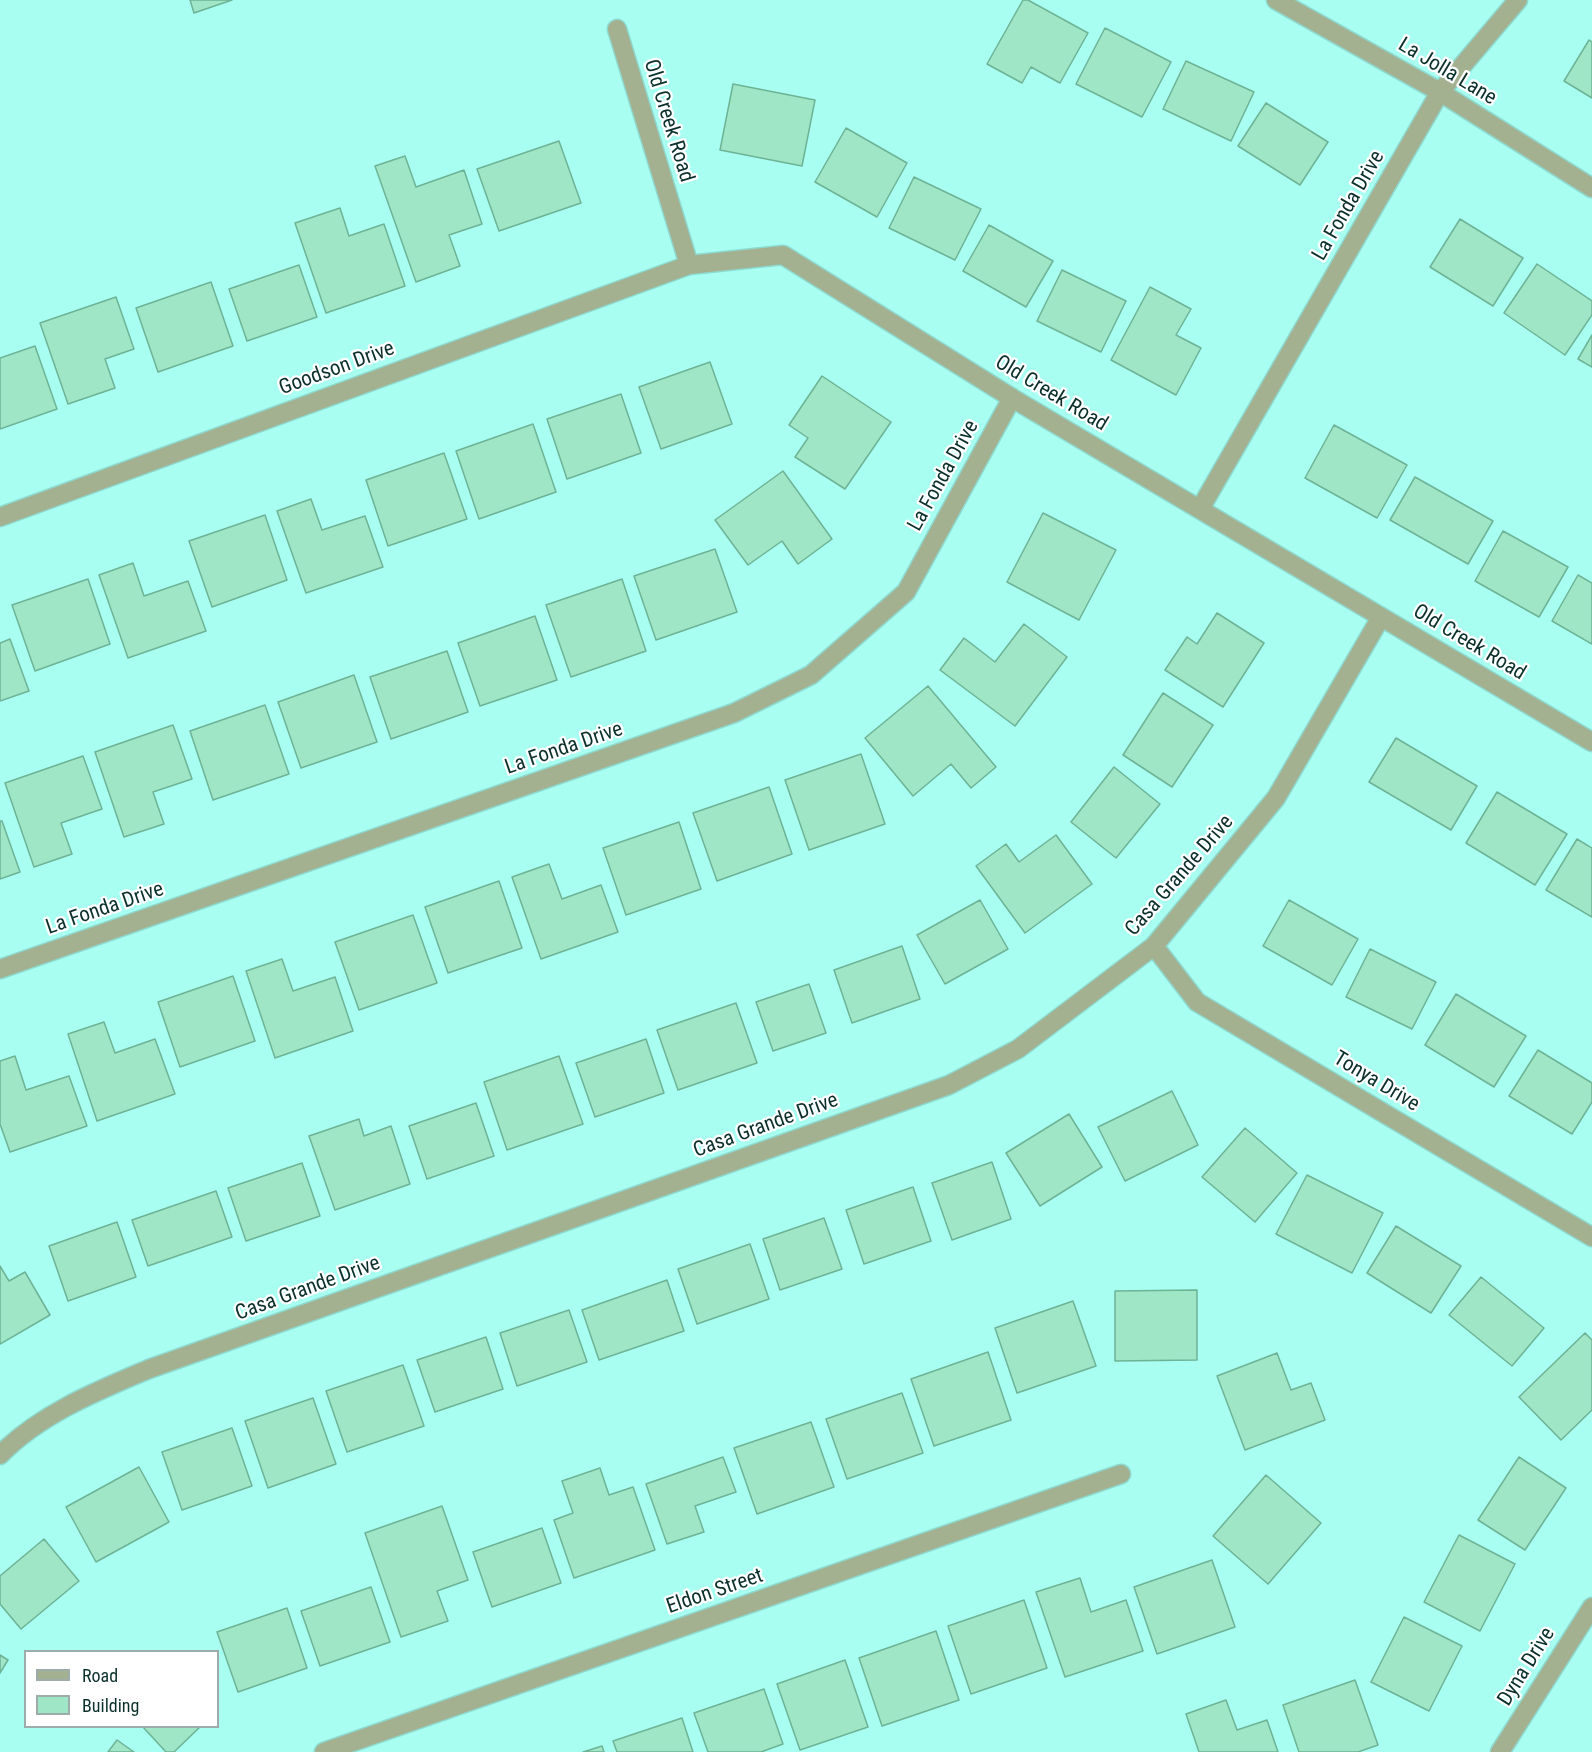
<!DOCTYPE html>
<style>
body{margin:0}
#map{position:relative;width:1592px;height:1752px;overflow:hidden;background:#a9fef2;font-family:"Roboto Condensed",sans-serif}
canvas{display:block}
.legend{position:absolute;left:24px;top:1650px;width:195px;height:78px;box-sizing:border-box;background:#fff;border:2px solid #9dacab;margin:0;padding:8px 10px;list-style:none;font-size:18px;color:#0b302c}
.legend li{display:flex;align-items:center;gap:12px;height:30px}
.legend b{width:30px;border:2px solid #9dacab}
</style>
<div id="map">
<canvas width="1592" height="1752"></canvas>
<ul class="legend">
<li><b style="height:8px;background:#a4b190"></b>Road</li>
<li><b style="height:16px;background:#9fe6c6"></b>Building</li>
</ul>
</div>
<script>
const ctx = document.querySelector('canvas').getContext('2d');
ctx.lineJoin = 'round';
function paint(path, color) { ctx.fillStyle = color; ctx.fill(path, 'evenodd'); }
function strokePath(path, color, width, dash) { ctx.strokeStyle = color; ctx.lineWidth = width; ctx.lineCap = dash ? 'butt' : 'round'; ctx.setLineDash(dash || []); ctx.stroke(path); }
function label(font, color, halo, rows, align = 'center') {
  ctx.font = font + ' "Roboto Condensed",sans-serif'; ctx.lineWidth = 4.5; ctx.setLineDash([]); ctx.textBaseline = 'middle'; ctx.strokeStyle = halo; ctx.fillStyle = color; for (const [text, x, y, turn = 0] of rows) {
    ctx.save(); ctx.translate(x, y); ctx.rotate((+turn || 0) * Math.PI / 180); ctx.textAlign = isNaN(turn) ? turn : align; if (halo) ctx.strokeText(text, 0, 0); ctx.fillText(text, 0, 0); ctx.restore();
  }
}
const building = new Path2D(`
 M190,0h42l-38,13z
 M1023,0h5l60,33 -28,50 -29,-16 -9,16 -35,-19z
 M1105,28l66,34 -29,55 -66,-33z
 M1589,40l3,2v56l-28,-17z
 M1186,61l68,31 -23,49 -68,-32z
 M733,84l82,16 -13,66 -82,-16z
 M1266,103l62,39 -28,43 -62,-39z
 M846,128l61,35 -30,54 -62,-35z
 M559,141l22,62 -82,28 -22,-62z
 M405,156l11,31 48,-17 18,54 -33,11 11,31 -44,16 -41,-116z
 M914,177l67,32 -26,51 -66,-32z
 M340,208l9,28 35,-12 21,62 -79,27 -31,-90z
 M1460,219l63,39 -30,48 -63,-39z
 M989,225l64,36 -27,46 -63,-36z
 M1537,264l55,37v14l-27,40 -61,-42z
 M299,265l18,52 -70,24 -18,-52z
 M1062,270l64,31 -25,51 -64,-31z
 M211,282l22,64 -75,26 -22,-64z
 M1150,287l41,22 -15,26 25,13 -25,47 -65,-35z
 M116,297l18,52 -29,10 10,29 -47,16 -28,-81z
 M1592,335v32l-14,-8z
 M35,346l22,63 -57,20v-71z
 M710,362l22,62 -71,25 -22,-62z
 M822,376l69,46 -46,67 -50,-32 13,-19 -19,-13z
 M621,394l20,59 -74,26 -20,-60z
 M533,424l23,68 -77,27 -23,-68z
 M1334,425l73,40 -30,53 -72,-40z
 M444,453l23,66 -79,27 -22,-66z
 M783,471l49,68 -34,25 -16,-23 -34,24 -33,-45z
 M1415,477l78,44 -25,43 -78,-44z
 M311,499l11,31 43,-14 18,51 -77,26 -29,-82z
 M1043,513l73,37 -37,70 -72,-38z
 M265,515l22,65 -75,27 -23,-66z
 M1503,531l65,36 -29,50 -64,-36z
 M715,549l22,63 -81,28 -22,-64z
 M133,563l11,33 44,-15 18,50 -78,27 -29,-83z
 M1578,575l14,8v61l-40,-23z
 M88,579l22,65 -75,27 -23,-66z
 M622,579l24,72 -75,26 -25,-72z
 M1217,613l47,30 -41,64 -58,-37 22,-33 10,7z
 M535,616l22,64 -77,26 -22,-63z
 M1024,624l43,33 -52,69 -75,-56 24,-32 31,24z
 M10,639l19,52 -29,10v-58z
 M447,651l21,61 -77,27 -21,-62z
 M354,675l23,67 -76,26 -23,-66z
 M928,686l68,81 -25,21 -20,-24 -38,32 -48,-58z
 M1163,693l50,32 -41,62 -49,-32z
 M265,705l24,69 -76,26 -23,-69z
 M173,725l19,54 -39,13 11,32 -40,13 -29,-85z
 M1396,738l81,48 -26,44 -82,-48z
 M861,754l24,70 -76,26 -24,-70z
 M83,756l19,53 -41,14 11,31 -38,13 -29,-84z
 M1114,767l46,37 -44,54 -45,-36z
 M769,787l23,67 -75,27 -24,-68z
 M1497,792l70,42 -32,51 -69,-42z
 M0,821h2l18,51 -20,7z
 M679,822l22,67 -75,26 -23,-67z
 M1056,835l36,49 -67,49 -49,-67 30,-22 13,18z
 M1577,839l15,9v69l-46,-27z
 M549,864l13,35 39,-14 17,47 -77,27 -29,-82z
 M499,881l23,67 -74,25 -23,-66z
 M980,900l28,49 -63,35 -28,-49z
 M1289,900l69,39 -26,46 -69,-39z
 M413,915l24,68 -78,27 -24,-68z
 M902,946l18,53 -68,24 -18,-53z
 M1370,949l66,33 -24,47 -66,-32z
 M282,959l11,32 42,-14 18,54 -78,27 -29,-87z
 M233,976l22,65 -75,26 -22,-65z
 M809,984l17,49 -53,18 -17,-49z
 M1456,994l70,42 -32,51 -69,-42z
 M736,1003l21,60 -79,27 -21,-60z
 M104,1022l11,31 40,-14 20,55 -78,27 -29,-87z
 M646,1039l18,54 -69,24 -19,-54z
 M1538,1050l54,33v19l-20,32 -63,-38z
 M15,1056l11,34 43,-14 18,50 -77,26 -10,-28v-63z
 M559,1056l24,68 -76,26 -23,-68z
 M1172,1091l26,54 -73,36 -27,-54z
 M476,1103l18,53 -67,23 -18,-53z
 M1069,1114l33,53 -62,39 -34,-53z
 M359,1119l5,17 27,-10 19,58 -75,26 -26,-74z
 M1245,1128l52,45 -42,49 -53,-45z
 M992,1162l19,57 -59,21 -20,-57z
 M302,1163l18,53 -74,25 -18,-53z
 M1307,1175l76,38 -31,60 -76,-39z
 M913,1187l18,54 -67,23 -18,-54z
 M216,1191l16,46 -84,29 -16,-46z
 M824,1218l18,51 -62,21 -17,-51z
 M117,1222l19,55 -68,24 -19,-55z
 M1396,1226l65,40 -30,47 -64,-40z
 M750,1244l19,55 -72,25 -19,-55z
 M0,1266l9,15 16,-9 25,43 -50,29z
 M1481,1277l63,51 -32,38 -63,-51z
 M667,1280l17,51 -85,29 -17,-50z
 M1197,1290v70l-82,1v-70z
 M1073,1301l23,65 -79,27 -22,-65z
 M569,1310l18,52 -70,24 -17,-53z
 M1585,1333l7,7v70l-31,30 -42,-43z
 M486,1337l17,52 -68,23 -18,-52z
 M988,1352l23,68 -77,26 -23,-67z
 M1277,1353l14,37 20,-7 14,37 -80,30 -28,-74z
 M403,1365l21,61 -77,26 -21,-61z
 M902,1393l21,60 -76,26 -21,-60z
 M313,1398l23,66 -68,24 -23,-67z
 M811,1422l23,65 -77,27 -23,-66z
 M232,1428l20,58 -70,24 -20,-58z
 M723,1457l13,35 -41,14 9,26 -37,12 -21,-60z
 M1519,1457l47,31 -41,62 -47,-30z
 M139,1467l30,55 -73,40 -30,-55z
 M600,1468l9,27 24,-8 22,63 -81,28 -20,-58 19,-7 -11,-32z
 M1266,1475l55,48 -53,61 -55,-48z
 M442,1506l26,74 -31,11 11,30 -47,16 -36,-104z
 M542,1528l19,55 -69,24 -19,-55z
 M1459,1535l56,29 -35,67 -56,-29z
 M44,1539l35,42 -58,48 -21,-25v-28z
 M1212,1560l23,67 -78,27 -23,-67z
 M1080,1578l11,34 35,-12 17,51 -78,26 -29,-85z
 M371,1587l19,55 -70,24 -19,-55z
 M1024,1600l23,68 -76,26 -23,-68z
 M287,1608l20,60 -69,24 -21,-60z
 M1404,1617l58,29 -33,65 -58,-29z
 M936,1631l23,69 -77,26 -23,-68z
 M0,1655l8,5 -8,13z
 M845,1660l23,67 -68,23 -23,-66z
 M1355,1680l23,65 -20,7h-59l-16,-47z
 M764,1689l19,55 -22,8h-53l-14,-39z
 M1226,1700l11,30 30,-10 11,32h-79l-13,-38z
 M682,1718l11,34h-76l-4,-11z
 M142,1726h59l-27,26h-8z
 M117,1740l17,12h-26z
 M602,1746l2,6h-21z`);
paint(building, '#9fe6c6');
strokePath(building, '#6db395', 1.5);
const minor = new Path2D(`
 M1276,0l164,92 152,96
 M617,29l72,236
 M1200,509l240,-417 78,-92
 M1154,946l43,56 395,235
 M0,969l734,-256 77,-38 95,-83 106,-194
 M0,1455c40,-41 97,-64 149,-86l800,-284 69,-36 136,-103 122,-148 105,-181
 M324,1752l797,-278
 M1500,1752l92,-145`);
const tertiary = new Path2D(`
 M0,517l689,-252 94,-10 229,143 580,344`);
strokePath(minor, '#8dd9ce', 21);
strokePath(tertiary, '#8dd9ce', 21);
strokePath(minor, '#a4b190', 18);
strokePath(tertiary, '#a4b190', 18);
label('21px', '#0b302c', '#fff', [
 ["La Jolla Lane",1447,72,31],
 ["Old Creek Road",668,121,73],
 ["La Fonda Drive",1349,206,-60],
 ["Goodson Drive",337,369,-20],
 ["Old Creek Road",1051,394,31],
 ["La Fonda Drive",944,476,-61],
 ["Old Creek Road",1469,643,31],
 ["La Fonda Drive",564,749,-19],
 ["Casa Grande Drive",1180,876,-49],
 ["La Fonda Drive",105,909,-19],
 ["Tonya Drive",1376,1082,31],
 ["Casa Grande Drive",766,1126,-20],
 ["Casa Grande Drive",308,1289,-20],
 ["Eldon Street",715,1592,-19],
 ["Dyna Drive",1527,1667,-58]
]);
</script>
